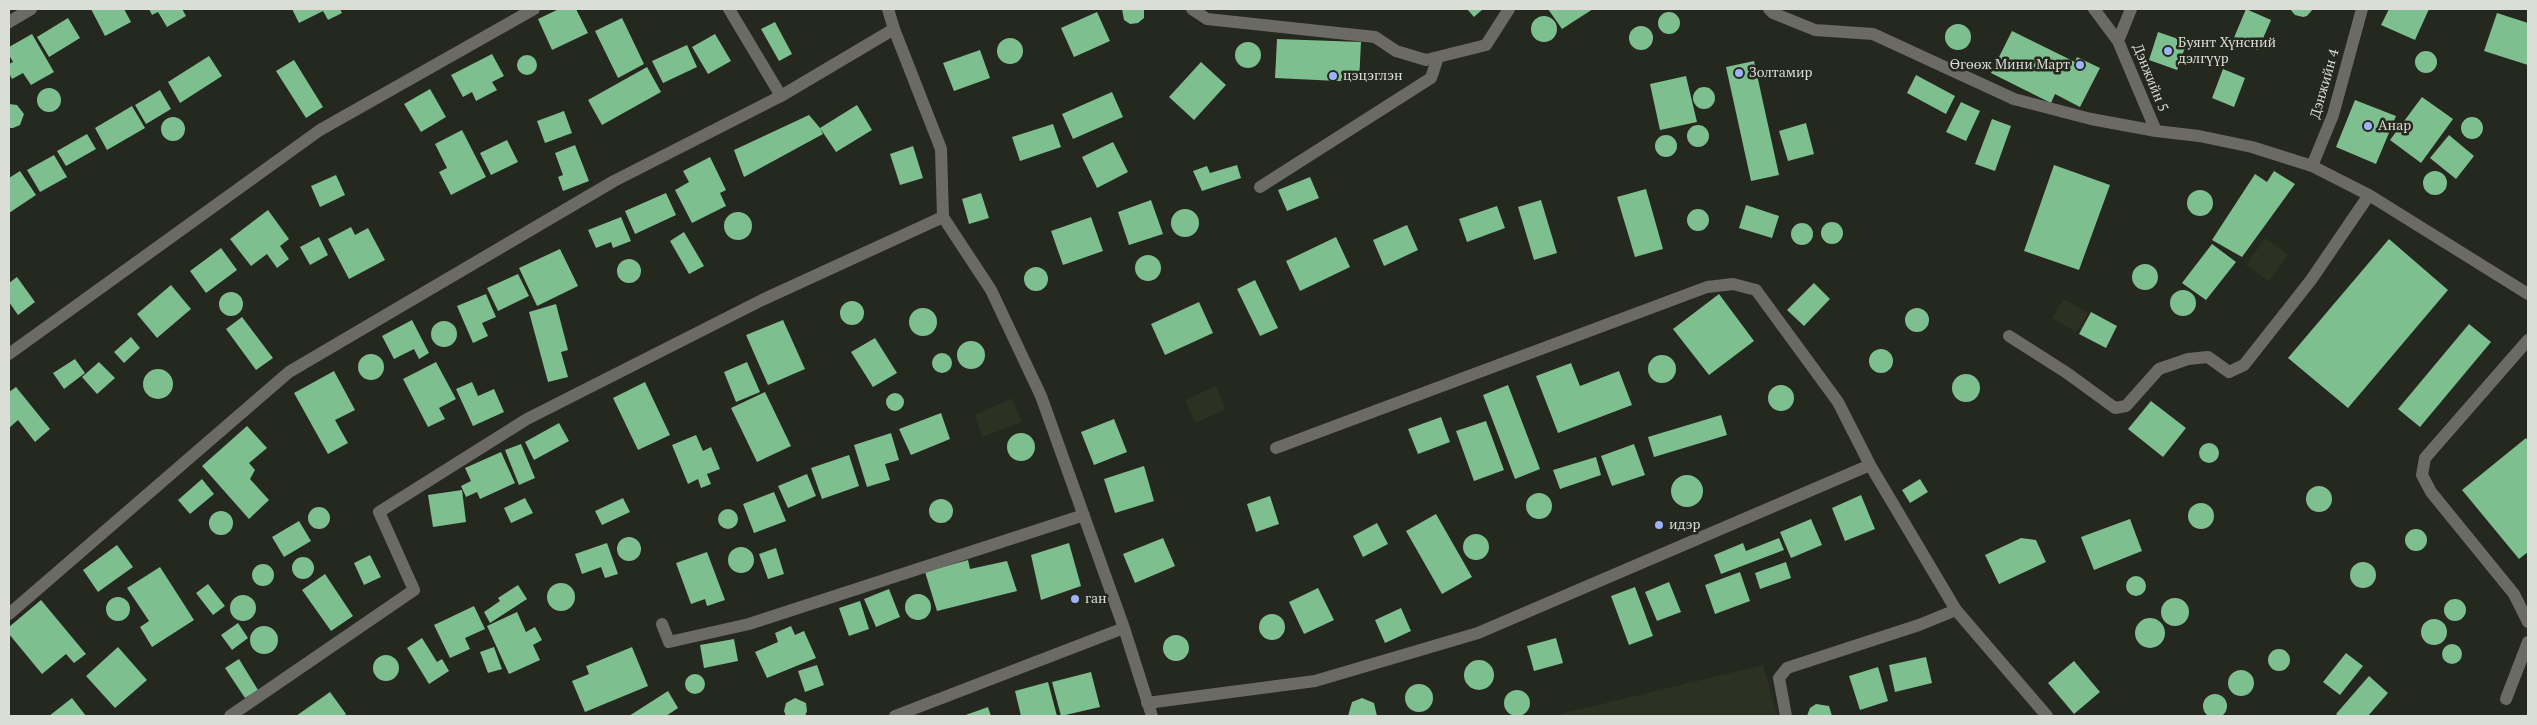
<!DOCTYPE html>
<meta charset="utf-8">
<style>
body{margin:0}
#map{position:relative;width:2537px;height:725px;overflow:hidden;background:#25281e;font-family:"PT Serif",serif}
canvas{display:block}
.frame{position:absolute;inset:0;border:10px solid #dbddd7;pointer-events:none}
</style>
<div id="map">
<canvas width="2537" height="725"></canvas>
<div class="frame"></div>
</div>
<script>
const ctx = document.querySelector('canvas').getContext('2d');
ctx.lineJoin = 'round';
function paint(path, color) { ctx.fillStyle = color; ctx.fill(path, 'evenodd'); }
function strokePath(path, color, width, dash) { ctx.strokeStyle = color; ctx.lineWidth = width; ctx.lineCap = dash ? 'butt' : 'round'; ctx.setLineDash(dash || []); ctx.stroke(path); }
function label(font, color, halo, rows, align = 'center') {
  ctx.font = font + ' "PT Serif",serif'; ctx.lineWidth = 5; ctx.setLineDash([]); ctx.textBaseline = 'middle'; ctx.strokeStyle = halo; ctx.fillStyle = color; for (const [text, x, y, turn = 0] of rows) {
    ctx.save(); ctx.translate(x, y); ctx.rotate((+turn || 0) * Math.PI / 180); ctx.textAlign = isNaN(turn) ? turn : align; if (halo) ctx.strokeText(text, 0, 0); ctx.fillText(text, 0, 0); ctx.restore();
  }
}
paint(new Path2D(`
 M2265,238l23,17 -19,26 -23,-16z
 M2064,299l24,14 -12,19 -24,-14z
 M1216,386l10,23 -31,14 -10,-23z
 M1012,398l10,24 -40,15 -7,-22z
 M1763,665l15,51h-226z`), '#2d3122');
paint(new Path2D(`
 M91,9h33l7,13 -26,14z
 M149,9h33l4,7 -19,11 -9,-15 -6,3z
 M292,9h48l2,4 -14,7 -5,-9 -24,12z
 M559,9h17l12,24 -36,17 -14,-31z
 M1122,9h22v9l-6,5 -8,1 -6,-4z
 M1467,9h16l-9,8z
 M1548,9h45l-31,20z
 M2246,9l25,11 -13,30 -25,-10z
 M2290,9h23l-6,7 -4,1 -8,-2z
 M2389,9h40l-14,31 -34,-15z
 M1658 23a11 11 0 1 1 22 0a11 11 0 1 1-22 0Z
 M1097,12l13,29 -36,16 -13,-29z
 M2497,13l31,10v42l-44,-14z
 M1531 29a13 13 0 1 1 26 0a13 13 0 1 1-26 0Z
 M68,18l12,20 -31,19 -12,-20z
 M622,18l22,46 -26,14 -23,-47z
 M775,22l17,32 -13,7 -18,-32z
 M1945 37a13 13 0 1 1 26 0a13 13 0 1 1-26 0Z
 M1629 38a12 12 0 1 1 24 0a12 12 0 1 1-24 0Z
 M2012,31l63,31 2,-5 23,11 -20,39 -25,-13 -4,9 -60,-30z
 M2158,32l29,10 -10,28 -28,-10z
 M32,34l22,38 -23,13 -8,-12 -11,6 -3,-6v-9l4,-2 -4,-7v-8z
 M715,34l16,27 -23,13 -16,-27z
 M997 51a13 13 0 1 1 26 0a13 13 0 1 1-26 0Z
 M1277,39l84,3 -2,40 -84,-4z
 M1235 55a13 13 0 1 1 26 0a13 13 0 1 1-26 0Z
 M687,45l10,22 -34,16 -11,-22z
 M980,50l10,28 -36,13 -11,-28z
 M2415 62a11 11 0 1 1 22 0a11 11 0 1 1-22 0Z
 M492,54l12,22 -12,6 5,8 -21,11 -4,-9 -9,5 -12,-22z
 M517 65a10 10 0 1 1 20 0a10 10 0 1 1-20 0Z
 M209,56l13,20 -42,27 -12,-21z
 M294,60l29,47 -17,11 -30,-47z
 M1754,61l25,114 -28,6 -25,-114z
 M1201,62l25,23 -32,35 -25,-23z
 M647,67l14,25 -59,33 -14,-25z
 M2223,69l22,9 -11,29 -22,-9z
 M1916,75l39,21 -9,18 -39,-21z
 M1686,76l11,46 -37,8 -10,-46z
 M1693 98a11 11 0 1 1 22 0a11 11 0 1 1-22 0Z
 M37 100a12 12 0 1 1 24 0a12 12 0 1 1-24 0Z
 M430,89l16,28 -25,15 -17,-28z
 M160,90l11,19 -25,15 -11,-19z
 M1112,92l11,25 -50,22 -11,-25z
 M2422,97l31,22 -32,44 -31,-23z
 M2355,100l41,16 -20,48 -40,-17z
 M1961,102l19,9 -14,30 -20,-9z
 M9,104l8,1 7,9 -4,11 -7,3h-4z
 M857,105l15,25 -36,22 -16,-24 3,6 -79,43 -10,-27 75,-35 11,13z
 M132,106l13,22 -38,22 -12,-22z
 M564,111l8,22 -27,10 -8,-22z
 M2461 128a11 11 0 1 1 22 0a11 11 0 1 1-22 0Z
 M161 129a12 12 0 1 1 24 0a12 12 0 1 1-24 0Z
 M1992,119l19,7 -16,45 -20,-7z
 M1806,123l8,31 -26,7 -9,-30z
 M1053,124l8,23 -41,14 -8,-24z
 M1687 136a11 11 0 1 1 22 0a11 11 0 1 1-22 0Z
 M462,130l24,47 -35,18 -12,-23 8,-4 -12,-24z
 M87,134l9,15 -30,17 -9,-15z
 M1655 146a11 11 0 1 1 22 0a11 11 0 1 1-22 0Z
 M2449,135l25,21 -18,23 -26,-21z
 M507,140l11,22 -27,13 -11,-22z
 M1113,142l15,30 -31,16 -15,-31z
 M575,145l14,36 -26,10 -5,-14 5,-2 -8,-22z
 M913,146l10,32 -23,7 -10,-31z
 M54,155l13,22 -27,15 -13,-22z
 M710,157l16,33 -6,3 6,13 -34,17 -17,-33 14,-8 -6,-11z
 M1237,165l4,13 -39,13 -9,-20 14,-5 3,7z
 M2054,165l56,20 -31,85 -55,-19z
 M2423 183a12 12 0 1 1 24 0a12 12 0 1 1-24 0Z
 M20,171l16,24 -27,18v-35z
 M2274,171l21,13 -53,73 -30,-17 43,-66 12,8z
 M336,175l9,20 -25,12 -9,-21z
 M1310,177l9,21 -32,13 -9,-21z
 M1646,189l17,60 -28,8 -18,-60z
 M2187 203a13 13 0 1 1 26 0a13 13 0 1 1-26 0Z
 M666,193l10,22 -41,19 -10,-23z
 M981,193l8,25 -20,6 -7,-25z
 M1151,200l12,34 -34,11 -11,-33z
 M1541,200l16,53 -23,7 -16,-53z
 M1746,205l33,11 -7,22 -33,-10z
 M1497,206l8,22 -38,14 -8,-23z
 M1687 220a11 11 0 1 1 22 0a11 11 0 1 1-22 0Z
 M1171 223a14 14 0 1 1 28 0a14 14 0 1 1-28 0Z
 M268,210l21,29 -9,7 9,13 -12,9 -10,-14 -16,12 -21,-27z
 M724 226a14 14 0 1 1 28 0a14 14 0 1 1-28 0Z
 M621,217l10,24 -18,7 -2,-6 -15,6 -8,-18z
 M1091,217l12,34 -40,14 -12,-34z
 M1821 233a11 11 0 1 1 22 0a11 11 0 1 1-22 0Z
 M1791 234a11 11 0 1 1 22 0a11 11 0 1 1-22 0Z
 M1407,225l11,25 -34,16 -11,-26z
 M351,227l4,8 13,-7 17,32 -36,19 -21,-40z
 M684,232l20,34 -15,8 -19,-33z
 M319,237l9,18 -18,10 -10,-18z
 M1336,237l14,30 -50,24 -14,-30z
 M2389,239l59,51 -100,118 -60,-50z
 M2212,244l24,18 -30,38 -24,-17z
 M221,248l16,22 -31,23 -16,-22z
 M560,249l18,37 -41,20 -18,-38z
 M1135 268a13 13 0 1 1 26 0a13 13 0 1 1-26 0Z
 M617 271a12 12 0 1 1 24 0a12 12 0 1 1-24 0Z
 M2132 277a13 13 0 1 1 26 0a13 13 0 1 1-26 0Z
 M1024 279a12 12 0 1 1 24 0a12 12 0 1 1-24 0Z
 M518,274l11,22 -31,15 -11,-23z
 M17,277l18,25 -17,13 -9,-13v-19z
 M1255,280l23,48 -18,8 -23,-47z
 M1814,283l16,16 -26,27 -17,-16z
 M171,285l20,24 -34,29 -20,-24z
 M2170 303a13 13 0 1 1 26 0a13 13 0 1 1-26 0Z
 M219 304a12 12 0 1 1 24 0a12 12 0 1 1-24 0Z
 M486,294l10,23 -14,6 6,13 -15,7 -16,-37z
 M1719,294l35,47 -45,34 -36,-46z
 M840 313a12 12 0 1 1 24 0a12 12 0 1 1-24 0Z
 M1199,302l14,31 -48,22 -14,-31z
 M556,304l12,46 -7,2 7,25 -20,5 -19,-70z
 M909 322a14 14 0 1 1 28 0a14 14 0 1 1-28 0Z
 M1905 320a12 12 0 1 1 24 0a12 12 0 1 1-24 0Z
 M2091,312l26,14 -11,22 -27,-14z
 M242,317l31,41 -17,12 -30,-41z
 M412,320l17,33 -10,6 -5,-10 -20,10 -12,-23z
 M783,320l22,49 -37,16 -22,-50z
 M431 334a13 13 0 1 1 26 0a13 13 0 1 1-26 0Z
 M2469,324l22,18 -71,85 -22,-18z
 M131,337l9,11 -16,15 -10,-11z
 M875,338l22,35 -24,14 -22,-35z
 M957 355a14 14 0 1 1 28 0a14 14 0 1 1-28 0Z
 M1869 361a12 12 0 1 1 24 0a12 12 0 1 1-24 0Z
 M932 363a10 10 0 1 1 20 0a10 10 0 1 1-20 0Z
 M358 367a13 13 0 1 1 26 0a13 13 0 1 1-26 0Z
 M1648 369a14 14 0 1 1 28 0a14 14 0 1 1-28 0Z
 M75,359l10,14 -21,16 -11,-16z
 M99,362l16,16 -18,16 -15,-17z
 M436,362l20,37 -17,9 6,11 -17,8 -25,-48z
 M747,362l13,30 -24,10 -12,-30z
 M1571,363l9,23 39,-15 13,34 -74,28 -22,-57z
 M143 384a15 15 0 1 1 30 0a15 15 0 1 1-30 0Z
 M334,371l21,39 -20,10 13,23 -20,11 -34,-61z
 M1952 388a14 14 0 1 1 28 0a14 14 0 1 1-28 0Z
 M472,382l6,14 16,-7 10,23 -31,14 -17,-37z
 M645,382l25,53 -32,15 -25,-52z
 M1768 398a13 13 0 1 1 26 0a13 13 0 1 1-26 0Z
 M1508,385l32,84 -25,10 -32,-84z
 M16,387l34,42 -15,13 -17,-22 -9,8v-36z
 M765,392l26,54 -34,16 -26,-54z
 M886 402a9 9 0 1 1 18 0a9 9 0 1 1-18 0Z
 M2151,401l35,27 -23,29 -35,-28z
 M941,413l9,26 -39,16 -12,-26z
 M1721,415l6,20 -73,22 -6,-20z
 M1441,417l9,25 -32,12 -10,-25z
 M1114,419l13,33 -33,13 -13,-33z
 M1486,421l18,49 -30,11 -18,-50z
 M559,423l10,18 -35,19 -9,-18z
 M247,426l20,22 -18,15 6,7 -5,9 19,21 -20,19 -47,-53z
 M891,433l8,27 -14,4 5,16 -23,7 -13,-42z
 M1007 447a14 14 0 1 1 28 0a14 14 0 1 1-28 0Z
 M696,435l7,16 8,-4 9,22 -13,5 4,10 -10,4 -3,-9 -10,5 -16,-39z
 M2526,438l2,3v111l-9,7 -57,-69z
 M2199 453a10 10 0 1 1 20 0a10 10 0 1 1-20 0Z
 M521,444l14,34 -16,7 -14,-35z
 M1634,444l11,31 -33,11 -11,-30z
 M501,452l14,31 -35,16 -3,-7 -11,5 -5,-11 10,-5 -6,-13z
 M849,455l10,31 -37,13 -11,-31z
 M1596,457l5,18 -41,14 -7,-19z
 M1144,466l10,35 -39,12 -11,-34z
 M807,474l9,22 -28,12 -10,-22z
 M1671 491a16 16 0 1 1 32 0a16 16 0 1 1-32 0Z
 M202,479l12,15 -24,20 -12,-14z
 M1920,479l8,13 -18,11 -8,-13z
 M2306 499a13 13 0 1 1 26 0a13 13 0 1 1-26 0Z
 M462,490l4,32 -33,5 -5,-32z
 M774,492l12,29 -32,12 -11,-29z
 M1526 506a13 13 0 1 1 26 0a13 13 0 1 1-26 0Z
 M1861,495l14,34 -30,12 -13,-33z
 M1270,496l9,28 -23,8 -9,-28z
 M525,498l8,15 -22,10 -7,-15z
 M623,498l7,14 -28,13 -7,-14z
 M929 511a12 12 0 1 1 24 0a12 12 0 1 1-24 0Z
 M2188 516a13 13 0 1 1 26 0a13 13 0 1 1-26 0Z
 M308 518a11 11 0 1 1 22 0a11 11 0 1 1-22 0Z
 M718 519a10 10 0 1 1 20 0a10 10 0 1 1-20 0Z
 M209 523a12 12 0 1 1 24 0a12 12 0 1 1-24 0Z
 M1436,514l36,63 -30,17 -36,-63z
 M1811,519l11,26 -31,13 -11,-26z
 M2130,519l12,32 -48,19 -13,-33z
 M299,521l12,20 -27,16 -12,-20z
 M1377,523l11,21 -25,13 -10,-21z
 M2405 540a11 11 0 1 1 22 0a11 11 0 1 1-22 0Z
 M1463 547a13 13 0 1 1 26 0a13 13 0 1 1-26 0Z
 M617 549a12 12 0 1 1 24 0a12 12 0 1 1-24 0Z
 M1163,538l12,28 -40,17 -12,-29z
 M1779,538l5,12 -63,24 -7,-19 29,-12 3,8z
 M2021,538l15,2 10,22 -47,22 -14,-29z
 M607,543l11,31 -13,4 -4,-11 -19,7 -7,-20z
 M1069,543l12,43 -40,14 -10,-45z
 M117,545l16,22 -35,25 -15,-22z
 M728 560a13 13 0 1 1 26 0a13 13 0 1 1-26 0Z
 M776,548l8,26 -16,5 -9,-25z
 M707,552l18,48 -18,6 -2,-7 -14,5 -15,-41z
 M370,555l11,22 -17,8 -10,-22z
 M292 568a11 11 0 1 1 22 0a11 11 0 1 1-22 0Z
 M968,560l2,9 37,-8 10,30 -80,20 -12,-39z
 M1786,562l5,16 -31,11 -5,-16z
 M2350 575a13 13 0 1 1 26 0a13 13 0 1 1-26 0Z
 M252 575a11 11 0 1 1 22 0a11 11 0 1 1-22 0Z
 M160,567l34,53 -42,27 -12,-20 9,-6 -22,-33z
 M1740,572l10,29 -35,13 -10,-29z
 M325,574l28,42 -22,15 -29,-41z
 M2126 586a10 10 0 1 1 20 0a10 10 0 1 1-20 0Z
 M1669,582l12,30 -24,9 -12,-29z
 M547 597a14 14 0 1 1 28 0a14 14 0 1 1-28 0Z
 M208,584l17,22 -12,9 -17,-22z
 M518,585l9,14 -37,24 -6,-11 16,-11 -2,-3z
 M1635,587l18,49 -24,9 -18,-49z
 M1318,588l16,32 -30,14 -15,-32z
 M889,589l11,28 -24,10 -12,-28z
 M905 607a13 13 0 1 1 26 0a13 13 0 1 1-26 0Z
 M230 608a13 13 0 1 1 26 0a13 13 0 1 1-26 0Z
 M106 609a12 12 0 1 1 24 0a12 12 0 1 1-24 0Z
 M2161 612a14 14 0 1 1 28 0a14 14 0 1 1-28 0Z
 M2444 610a11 11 0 1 1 22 0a11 11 0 1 1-22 0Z
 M41,600l45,54 -12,9 -8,-9 -24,20 -33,-40v-7z
 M860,601l9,28 -20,7 -10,-28z
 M474,606l11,23 -20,9 5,11 -20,9 -16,-33z
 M1401,608l10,23 -26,12 -10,-23z
 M517,612l9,20 9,-5 7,13 -9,5 7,15 -31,14 -22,-48z
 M1259 627a13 13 0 1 1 26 0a13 13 0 1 1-26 0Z
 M2135 633a15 15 0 1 1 30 0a15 15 0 1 1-30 0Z
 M2421 632a13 13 0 1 1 26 0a13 13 0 1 1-26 0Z
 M238,623l10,15 -16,12 -11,-15z
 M791,626l4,9 9,-4 12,27 -49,20 -12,-26 23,-10 -3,-9z
 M250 640a14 14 0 1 1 28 0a14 14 0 1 1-28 0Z
 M1163 648a13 13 0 1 1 26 0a13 13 0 1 1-26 0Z
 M422,638l15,24 5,-3 7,12 -20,13 -22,-36z
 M1556,638l7,25 -29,8 -7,-25z
 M734,639l4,22 -34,7 -4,-23z
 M2442 654a10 10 0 1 1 20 0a10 10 0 1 1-20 0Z
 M118,647l29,33 -32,28 -29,-32z
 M494,647l8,22 -14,4 -8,-21z
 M632,647l16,39 -63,26 -13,-31 17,-7 -3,-8z
 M2268 660a11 11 0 1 1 22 0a11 11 0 1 1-22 0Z
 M2346,653l17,13 -23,29 -17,-13z
 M373 668a13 13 0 1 1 26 0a13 13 0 1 1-26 0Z
 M1926,657l6,26 -37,9 -6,-27z
 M239,659l19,31 -13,8 -20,-30z
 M1464 675a15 15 0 1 1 30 0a15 15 0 1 1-30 0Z
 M2074,661l26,31 -26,22 -26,-31z
 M817,665l7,20 -19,7 -7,-21z
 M1878,667l10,34 -28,9 -11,-34z
 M2228 683a13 13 0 1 1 26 0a13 13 0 1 1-26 0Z
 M1091,672l9,35 -39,9 -9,-34z
 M685 684a10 10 0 1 1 20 0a10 10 0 1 1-20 0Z
 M2369,676l19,17 -20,23h-29l-3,-2z
 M1048,682l9,34h-36l-6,-25z
 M1405 698a14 14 0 1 1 28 0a14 14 0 1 1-28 0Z
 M1504 703a13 13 0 1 1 26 0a13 13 0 1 1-26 0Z
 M668,691l10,17 -12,8h-37z
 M330,692l16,22 -2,2h-48z
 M2203 706a12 12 0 1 1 24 0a12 12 0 1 1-24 0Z
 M72,698l14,18h-37z
 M795,698l11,5 1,8 -2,5h-19l-2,-5 2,-8z
 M1362,698l12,5 3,13h-29l4,-14z
 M1816,704l13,2 3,10h-25l3,-8z
 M988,707l3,9h-28z`), '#7ebf8f');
strokePath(new Path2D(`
 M729,9l52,87
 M888,9l6,20 47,120 2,68 48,73 50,106 83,232 28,88
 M1192,9l15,10 168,18 21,14 30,9 60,-15 23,-36
 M1769,9l4,4 42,17 58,4 141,65 77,20 65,12 43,5 53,11 60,19 57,29 159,99
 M2094,9l24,32
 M2131,9l-13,32 38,90
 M9,22l22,-13
 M2312,166l21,-51 29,-106
 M1260,187l171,-109 7,-21
 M2009,336l58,37 48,35 11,-2 33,-37 29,-10 20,-2 21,15 15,-7 67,-85 58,-85
 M2528,340l-103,118 -3,17 9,17 83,102 14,28
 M9,354l311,-224 214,-121
 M1276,448l431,-161 26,-3 23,6 82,112 32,63
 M9,614l280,-242 325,-191 167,-85 113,-67
 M662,624l7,18 80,-18 335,-109
 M2506,699l22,-57
 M1147,703l168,-22 163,-48 392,-168 86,145 91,106
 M230,716l184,-126 -35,-78 148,-93 235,-119 181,-83
 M895,716l229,-88
 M1786,716l-7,-38 8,-10 132,-43 37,-15`), '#6b6a65', 12);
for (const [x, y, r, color] of [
 [2168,51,5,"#9fb3fd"],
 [2080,65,5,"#9fb3fd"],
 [1739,73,5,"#9fb3fd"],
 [1333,76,5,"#9fb3fd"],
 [2368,126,5,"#9fb3fd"],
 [1659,525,5,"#9fb3fd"],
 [1075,599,5,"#9fb3fd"]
]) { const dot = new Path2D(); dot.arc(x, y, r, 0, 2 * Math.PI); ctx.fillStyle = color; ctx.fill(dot); strokePath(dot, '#25281e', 2); }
label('14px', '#dbddd7', '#25281e', [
 ["Буянт Хүнсний",2178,43],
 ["дэлгүүр",2178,59],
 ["Өгөөж Мини Март",2070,65,"right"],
 ["Золтамир",1749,73],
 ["цэцэглэн",1343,76],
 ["Анар",2378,126],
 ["идэр",1669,525],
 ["ган",1085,599]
], 'left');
label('14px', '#dbddd7', '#25281e', [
 ["Дэнжийн 5",2150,78,68],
 ["Дэнжийн 4",2325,84,-74]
]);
</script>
